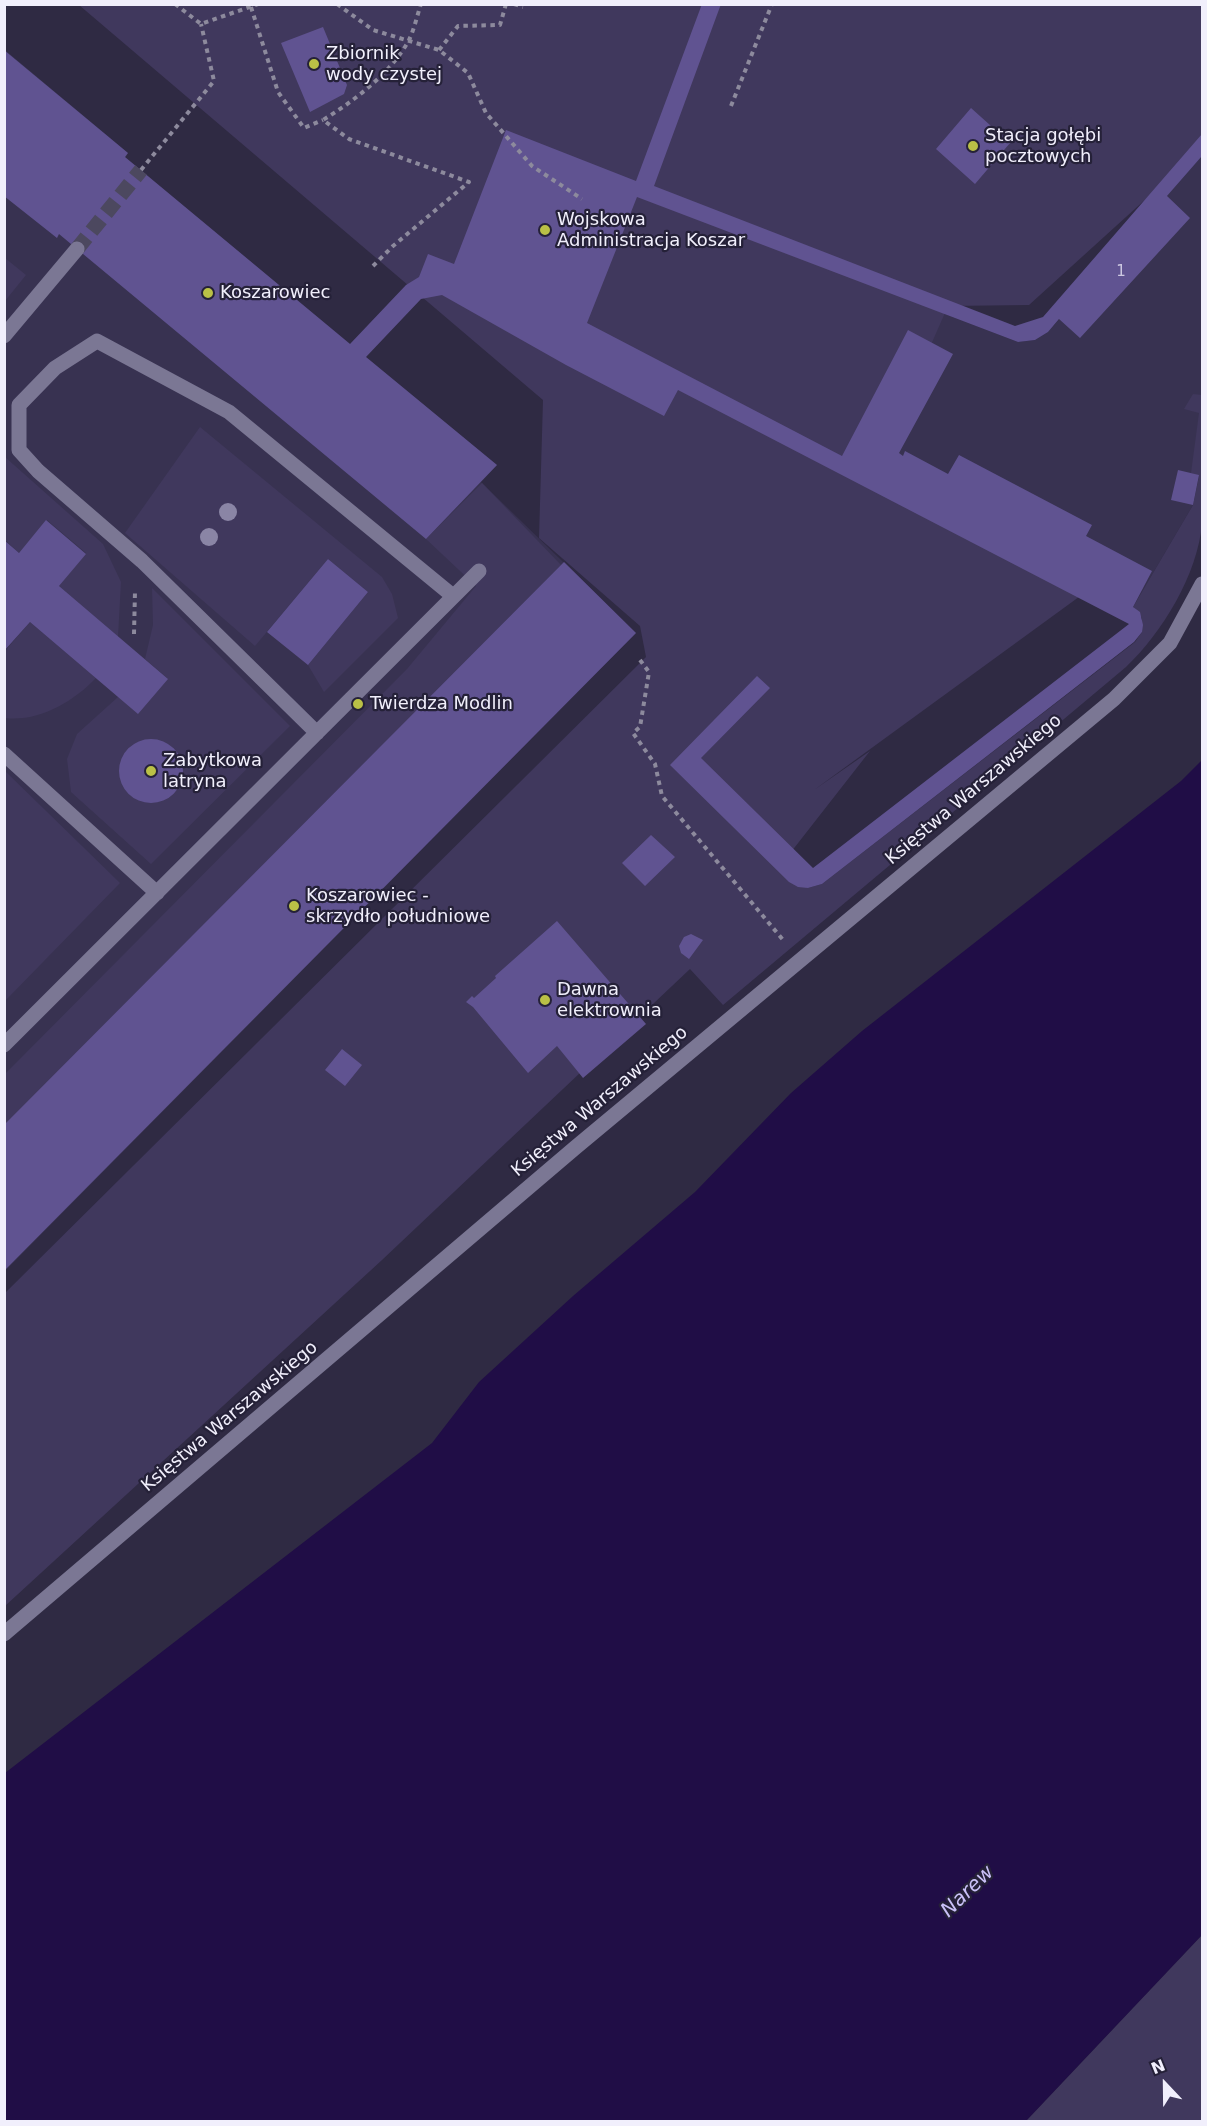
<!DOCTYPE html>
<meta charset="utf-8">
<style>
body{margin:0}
#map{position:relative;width:1207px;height:2126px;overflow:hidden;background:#2f2a43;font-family:"DejaVu Sans",sans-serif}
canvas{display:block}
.frame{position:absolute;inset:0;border:6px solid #f1effc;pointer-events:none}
.north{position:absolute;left:1135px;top:2054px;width:60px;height:60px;-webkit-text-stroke:4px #252138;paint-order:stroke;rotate:338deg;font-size:16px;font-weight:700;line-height:24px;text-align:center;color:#f1effc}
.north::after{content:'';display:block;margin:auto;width:21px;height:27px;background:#f1effc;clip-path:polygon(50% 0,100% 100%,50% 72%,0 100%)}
</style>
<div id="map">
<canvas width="1207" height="2126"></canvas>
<div class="frame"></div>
<div class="north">N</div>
</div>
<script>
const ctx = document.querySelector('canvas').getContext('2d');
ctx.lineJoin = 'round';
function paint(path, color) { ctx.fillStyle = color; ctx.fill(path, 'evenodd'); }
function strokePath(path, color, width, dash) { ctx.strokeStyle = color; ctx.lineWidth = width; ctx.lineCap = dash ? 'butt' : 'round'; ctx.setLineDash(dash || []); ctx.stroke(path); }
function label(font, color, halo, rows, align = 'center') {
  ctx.font = font + ' "DejaVu Sans",sans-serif'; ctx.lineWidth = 4.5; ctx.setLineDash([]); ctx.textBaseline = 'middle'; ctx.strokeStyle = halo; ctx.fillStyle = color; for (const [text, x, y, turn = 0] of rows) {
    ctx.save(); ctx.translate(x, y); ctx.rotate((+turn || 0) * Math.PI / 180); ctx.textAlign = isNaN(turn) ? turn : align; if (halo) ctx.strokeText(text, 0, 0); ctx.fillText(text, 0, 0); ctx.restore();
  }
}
paint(new Path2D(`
 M5,50l123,103 -3,5 372,307 -16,17 155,151 -631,638z
 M1202,156v319l-3,1 -6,29 -60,102 -239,-125 -257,-285 381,145 17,-2 13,-8z`), '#383251');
paint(new Path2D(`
 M79,5h1123v143l-173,157 -81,1 -77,175 212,113 -269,196 56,-39 -93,119 31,18 14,-4 313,-242 7,-10v-14l-9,-11 60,-102 6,-29 -8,-3 8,-60 -15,-4 9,-15 9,1c0,42 4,86 0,128 -4,51 -40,110 -76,144l-403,338 -33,-36 -308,291 -377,346v-313l641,-636 -6,-31 -101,-88 4,-138z
 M5,258l21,17 -21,26z
 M200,427l182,150 10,17 6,24 -74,74 -16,-27 60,-73 -40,-33 -73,87 -130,-113z
 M5,457l98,87 18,38 -3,55 -59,-51 27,-33 -39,-33 -28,33 -14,-13z
 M482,483l79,82 -556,560v-51l402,-405 69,-83 -50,-47z
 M152,588l138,138 -139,138 -80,-72 -4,-33 10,-25 41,-37 49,-19 -22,-19 8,-34z
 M30,622l66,56c-23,24 -57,44 -91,40v-67z
 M5,771l115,112 -115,118h-1z
 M1202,1935v186h-176z`), '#40385d');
paint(new Path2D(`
 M1202,760v1175l-176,186h-1021v-348l427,-330 47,-61 94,-86 122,-104 96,-99 71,-62 319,-250z`), '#200d46');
paint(new Path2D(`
 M702,4h19l-67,182 361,140 28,-9 159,-183v22l-35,40 23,22 -110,120 -21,-19 -11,13 -13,8 -17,2 -381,-145 -50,126 255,133 66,-126 45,24 -54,99 4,3 2,-5 43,23 11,-19 133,70 -6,11 66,35 -19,36 7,5 3,13 -1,7 -8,10 -312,242 -14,4 -10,-1 -9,-5 -119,-117 87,-89 13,12 -69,70 112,110 316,-244 -451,-234 -14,26 -98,-51 -124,-70 -21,4 -55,58 131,108 -71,74 -367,-305 -2,4 -53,-42v-146l124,103 -3,4 225,187 56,-59 13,-8 9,-23 26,10 52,-134 130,51z
 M323,27l24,58 -3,9 -34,18 -29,-69z
 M971,108l39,35 -35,41 -39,-35z
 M1178,470l21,5 -6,30 -22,-5z
 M46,520l40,34 -27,32 109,93 -30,35 -108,-92 -26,29v-111l15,13z
 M328,559l40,33 -60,73 -41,-33z
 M564,562l72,71 -632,638v-146z
 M119 771a32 32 0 1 1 64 0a32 32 0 1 1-64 0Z
 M651,835l24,22 -30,29 -23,-23z
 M557,921l89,103 -63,54 -26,-32 -29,27 -55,-66 -7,-5 6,-6 2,2 22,-20 -1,-2z
 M691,934l12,6 -14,19 -8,-6 -2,-7 5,-9z
 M342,1049l20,16 -17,21 -20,-16z`), '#605391');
strokePath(new Path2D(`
 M77,249l64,-79`), '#4c485f', 15, [15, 8]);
strokePath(new Path2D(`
 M175,4l26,20 57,-20
 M337,4l36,26 66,20 29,23 18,40 46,53 50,33
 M514,4l9,3
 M251,7l27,85 26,36 19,-8
 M439,50l19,-24 42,-1 6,-21
 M731,106l41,-102
 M141,170l73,-89 -13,-57
 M373,266l20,-20 76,-64 -120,-43 -26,-19c31,-19 68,-47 86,-80 5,-10 8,-24 12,-36
 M134,634l1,-43
 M640,660l9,12 -9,55 -7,6 22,31 7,32 122,145`), '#8d8a9d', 4, [4.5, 4.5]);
strokePath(new Path2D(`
 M4,336l73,-87
 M317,733l-175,-172 -104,-90 -19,-21v-45l36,-37 42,-27 132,71 224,184
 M4,754l153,139
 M4,1045l475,-474
 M4,1634l572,-487 538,-448 56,-56 32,-59`), '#7b7794', 15);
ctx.fillStyle = '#8a85a5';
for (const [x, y] of [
 [228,512],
 [209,537]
]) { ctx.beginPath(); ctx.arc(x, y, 9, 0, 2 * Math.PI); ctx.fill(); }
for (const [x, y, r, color] of [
 [314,64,6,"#bac046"],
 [973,146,6,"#bac046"],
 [545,230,6,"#bac046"],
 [208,293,6,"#bac046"],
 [358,704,6,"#bac046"],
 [151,771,6,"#bac046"],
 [294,906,6,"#bac046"],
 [545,1000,6,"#bac046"]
]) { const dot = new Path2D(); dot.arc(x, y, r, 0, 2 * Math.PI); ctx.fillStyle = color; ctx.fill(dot); strokePath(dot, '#252138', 2); }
label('15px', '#cdc8e1', null, [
 ["1",1121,272]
]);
label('18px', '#f1effc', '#252138', [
 ["Zbiornik",326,54],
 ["wody czystej",326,75],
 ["Stacja gołębi",985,136],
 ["pocztowych",985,157],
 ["Wojskowa",557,220],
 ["Administracja Koszar",557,241],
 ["Koszarowiec",220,293],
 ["Twierdza Modlin",370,704],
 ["Zabytkowa",163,761],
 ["latryna",163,782],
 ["Koszarowiec -",306,896],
 ["skrzydło południowe",306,917],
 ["Dawna",557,990],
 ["elektrownia",557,1011]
], 'left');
label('18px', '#f1effc', '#252138', [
 ["Księstwa Warszawskiego",974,790,-40],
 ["Księstwa Warszawskiego",600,1102,-40],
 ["Księstwa Warszawskiego",230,1417,-40]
]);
label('italic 20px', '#cac1f8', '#252138', [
 ["Narew",968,1892,-44]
]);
</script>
